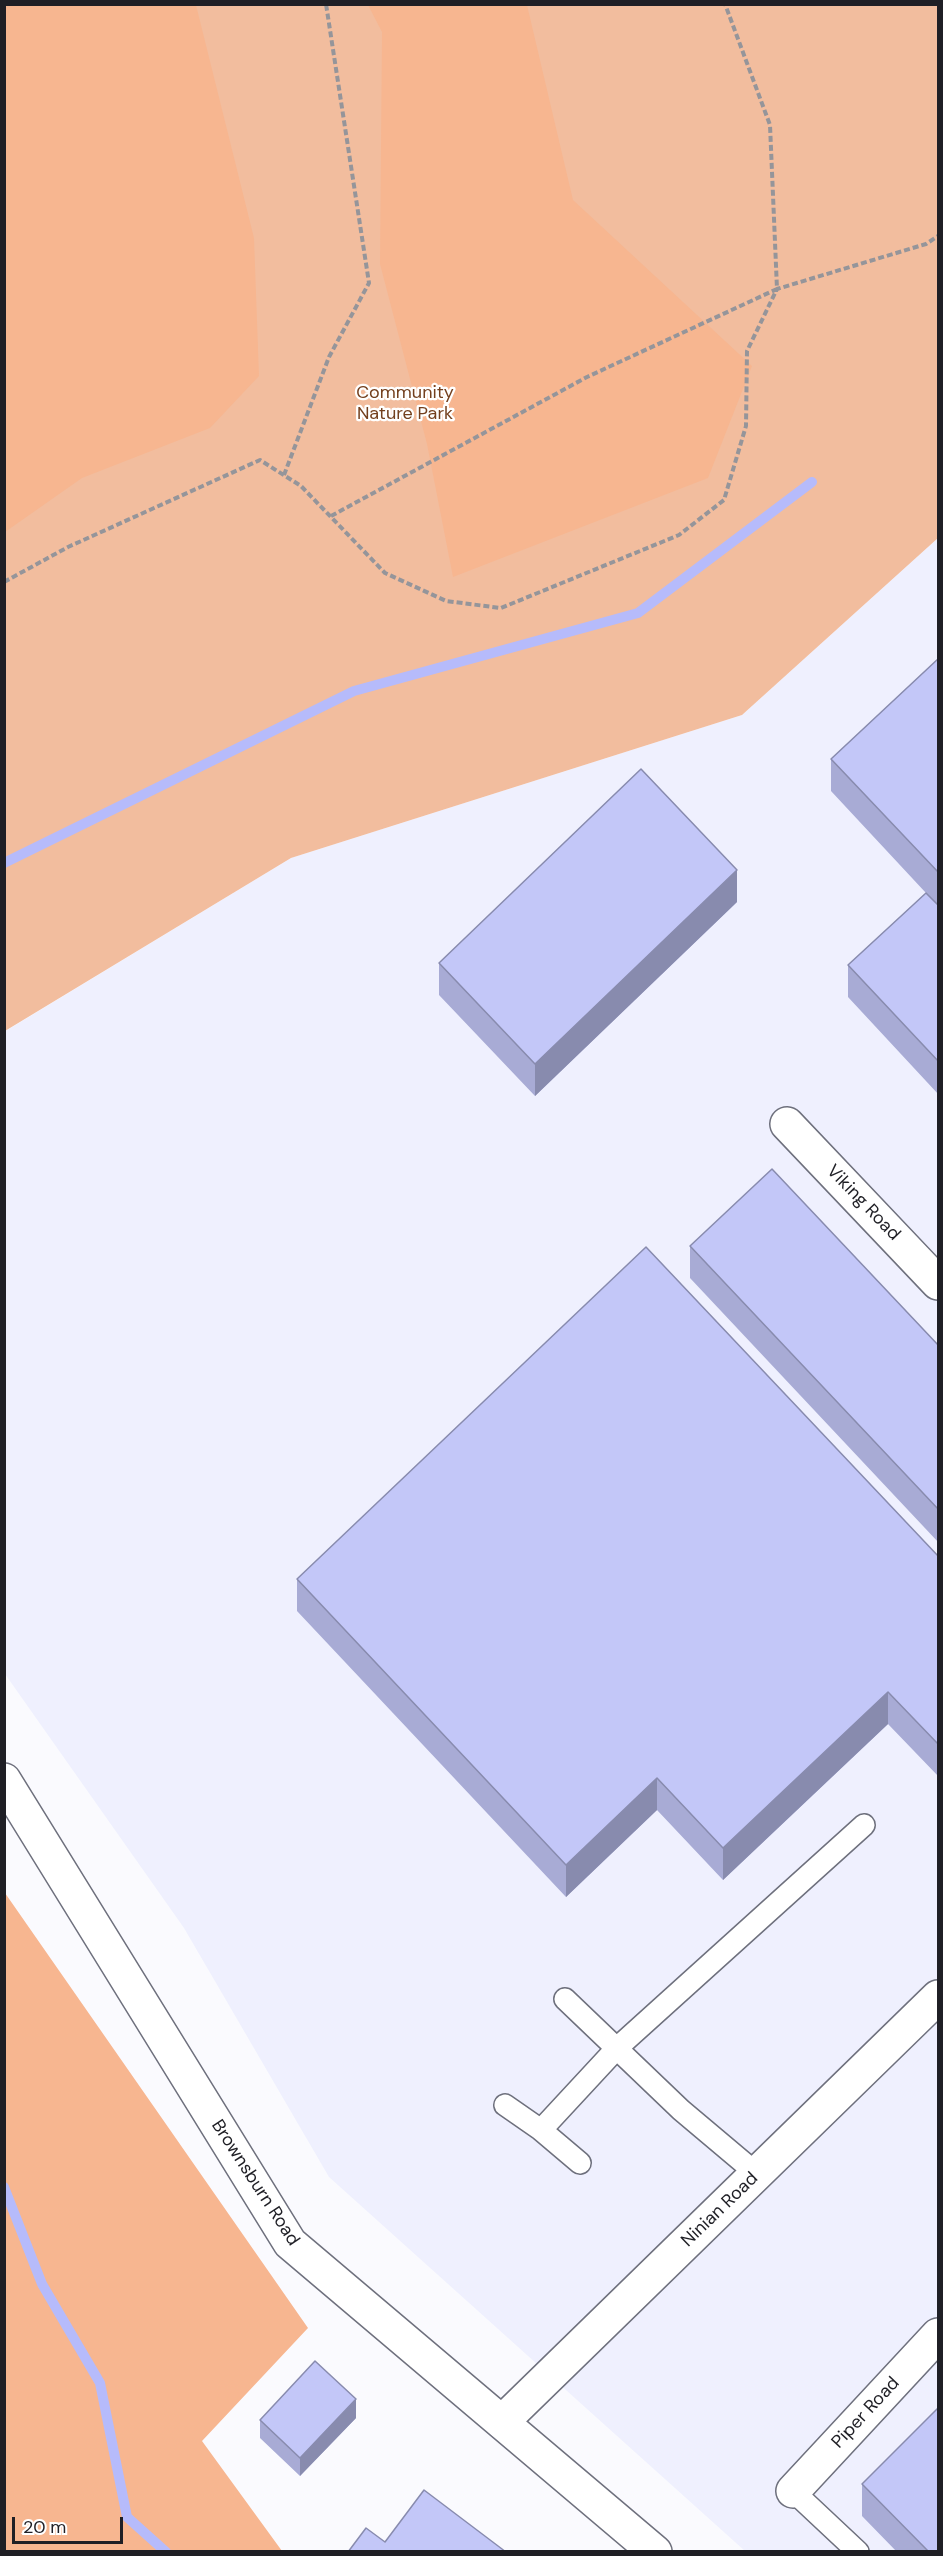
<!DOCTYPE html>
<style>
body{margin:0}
#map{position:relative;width:943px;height:2556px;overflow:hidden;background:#fafafe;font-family:"DM Sans",sans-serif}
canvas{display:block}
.frame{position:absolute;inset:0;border:6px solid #1f1f25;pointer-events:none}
.scale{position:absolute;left:12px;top:2517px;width:111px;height:27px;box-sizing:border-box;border:3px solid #1f1f25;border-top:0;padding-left:8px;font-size:18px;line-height:21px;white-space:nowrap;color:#1f1f25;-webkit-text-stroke:4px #fff;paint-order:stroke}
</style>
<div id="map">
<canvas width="943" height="2556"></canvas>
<div class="frame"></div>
<div class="scale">20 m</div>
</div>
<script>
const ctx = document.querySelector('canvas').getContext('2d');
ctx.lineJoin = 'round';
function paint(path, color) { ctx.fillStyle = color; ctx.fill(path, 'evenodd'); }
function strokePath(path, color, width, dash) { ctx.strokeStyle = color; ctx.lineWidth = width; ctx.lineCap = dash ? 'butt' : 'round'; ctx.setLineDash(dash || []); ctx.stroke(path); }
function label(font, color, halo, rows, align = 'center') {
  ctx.font = font + ' "DM Sans",sans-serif'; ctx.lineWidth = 4.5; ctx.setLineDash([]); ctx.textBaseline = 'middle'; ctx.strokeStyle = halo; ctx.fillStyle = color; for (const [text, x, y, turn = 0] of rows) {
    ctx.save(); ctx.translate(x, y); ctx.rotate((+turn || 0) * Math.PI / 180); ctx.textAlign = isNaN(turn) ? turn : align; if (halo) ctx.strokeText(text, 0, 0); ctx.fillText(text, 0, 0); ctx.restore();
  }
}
paint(new Path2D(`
 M938,538v2013h-193l-416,-374 -145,-249 -179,-254 -1,-642 287,-174 451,-143z`), '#eff0fe');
paint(new Path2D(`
 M5,5h933v533l-196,177 -451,143 -286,173z`), '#f2bd9e');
paint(new Path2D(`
 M5,4l191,1 58,233 5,138 -49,52 -128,50 -77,54z
 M368,5h159l46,195 179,166 -44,112 -255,99 -26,-133 -47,-180 2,-232z
 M5,1893l303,435 -106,113 80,110h-277z`), '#f7b690');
strokePath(new Path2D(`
 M4,863l350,-172 284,-78 174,-131
 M4,2187l38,97 58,99 27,134 39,35`), '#b6bbfb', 10);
const lane = new Path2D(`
 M565,1999l116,111 76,64
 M505,2105l36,25
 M580,2163l-39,-33 76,-82 247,-223
 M793,2491l65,61`);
const street = new Path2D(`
 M787,1124l151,159
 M502,2422l436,-425
 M793,2491l145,-156`);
const secondary = new Path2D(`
 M4,1780l286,463 365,309`);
strokePath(lane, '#6e707d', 24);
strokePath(street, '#6e707d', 36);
strokePath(secondary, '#6e707d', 36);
strokePath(new Path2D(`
 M284,475l45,-118 40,-74 -43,-279
 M331,516l256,-139 190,-88 -7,-164 -45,-121
 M4,582l64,-35 192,-87 41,26 84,87 61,28 55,7 178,-73 45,-35 22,-74 1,-75 30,-62 149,-45 12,-8`), '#95959a', 4, [6, 3]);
strokePath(lane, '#fff', 21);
strokePath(street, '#fff', 33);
strokePath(secondary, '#fff', 33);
paint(new Path2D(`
 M939,658v437l-91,-98v-32l78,-72 -95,-102v-32z
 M737,902l-202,194 -96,-101v-32z
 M690,1246l249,100v197l-249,-265z
 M939,1557v220l-51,-53 -165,156 -66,-70 -91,87 -269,-286v-32z
 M356,2418l-56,58 -40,-38v-18z
 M862,2484l77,68h-42l-35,-36z`), '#a8abd5');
paint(new Path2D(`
 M737,870v32l-202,194v-32z
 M888,1692v32l-165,156v-32z
 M657,1778v32l-91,87v-32z
 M356,2399v19l-56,58v-18z`), '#888bae');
const building = new Path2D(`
 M939,658v215l-108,-114z
 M641,769l96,101 -202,194 -96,-101z
 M926,893l13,13v156l-91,-97z
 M772,1169l167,177v164l-249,-264z
 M646,1247l293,310v188l-51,-53 -165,156 -66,-70 -91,87 -269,-286z
 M315,2361l41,38 -56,59 -40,-38z
 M939,2407v145h-10l-67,-68z
 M424,2490l82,62h-158l18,-24 19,14z`);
paint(building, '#c3c7f8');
strokePath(building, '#888bae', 1.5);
label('18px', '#733f1d', '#fff', [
 ["Community",405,393],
 ["Nature Park",405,414]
]);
label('18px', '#1f1f25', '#fff', [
 ["Viking Road",863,1203,46],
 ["Brownsburn Road",255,2183,57],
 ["Ninian Road",720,2210,-44],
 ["Piper Road",866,2413,-47]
]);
</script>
